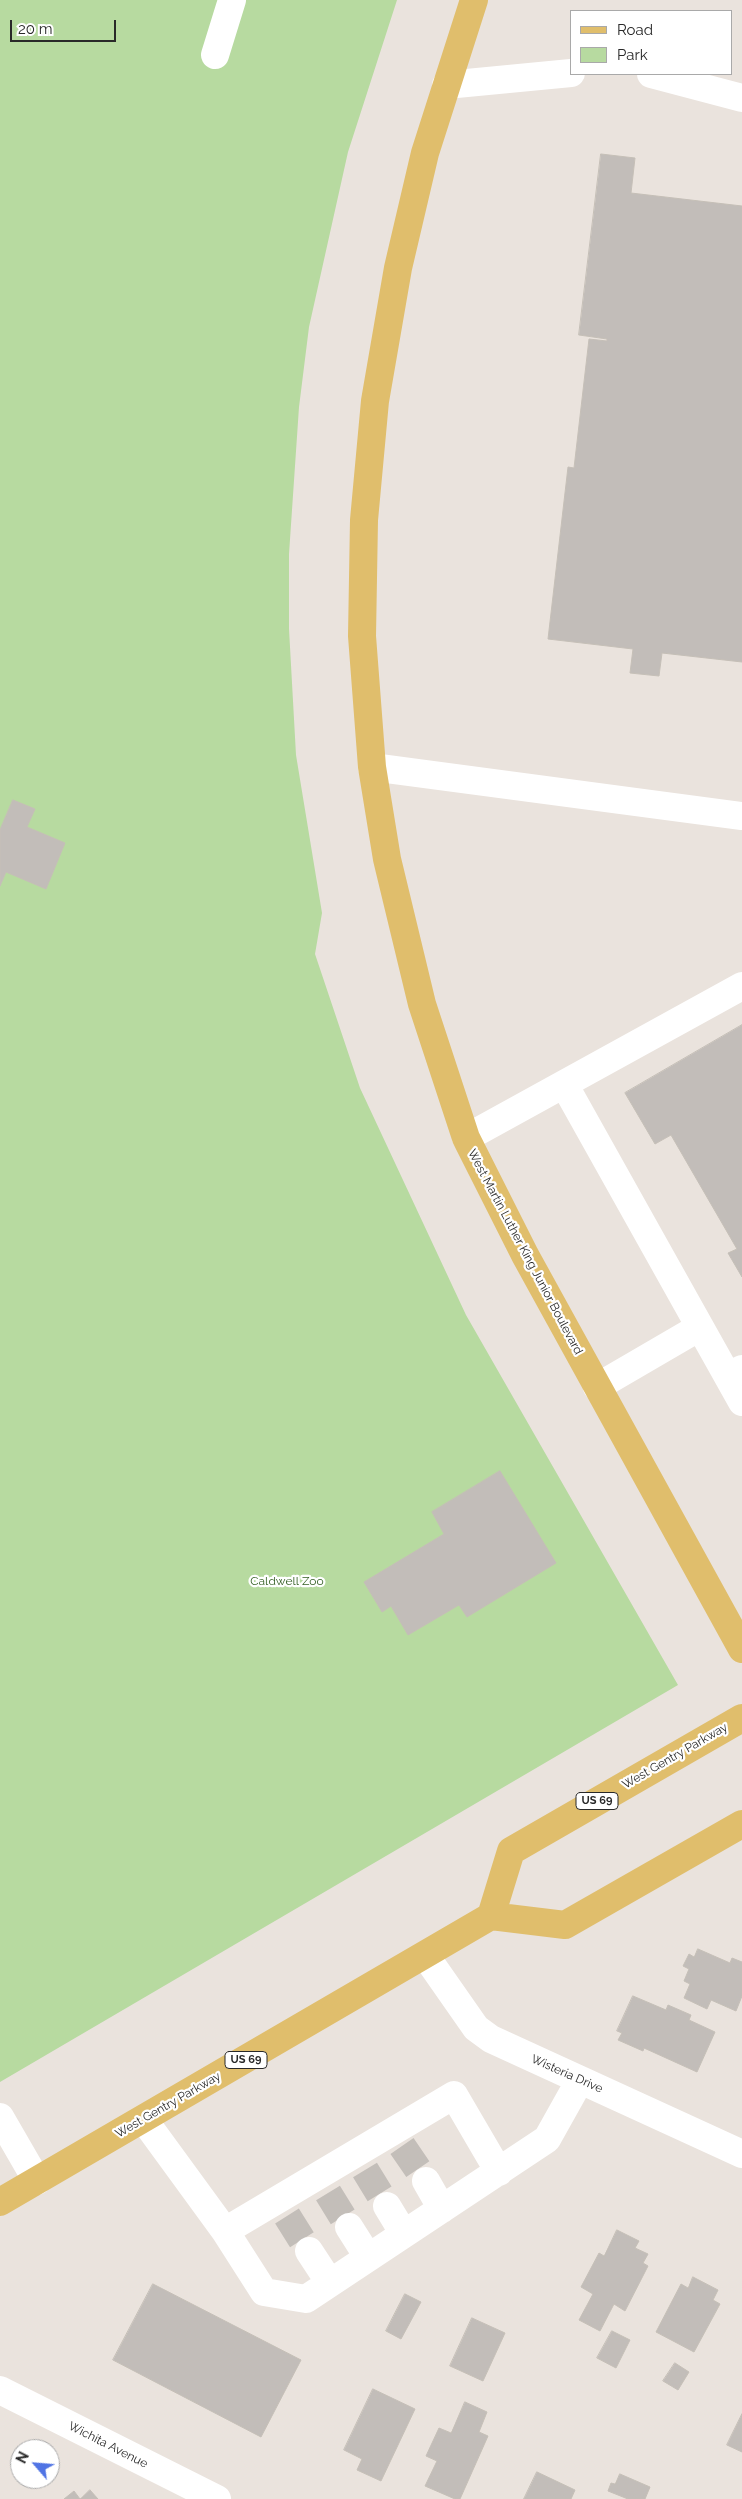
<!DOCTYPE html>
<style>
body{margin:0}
#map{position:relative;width:742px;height:2499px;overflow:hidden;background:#eae3dd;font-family:Raleway,sans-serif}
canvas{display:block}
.legend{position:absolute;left:570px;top:10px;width:162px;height:65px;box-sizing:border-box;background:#fff;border:1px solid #a9a9a9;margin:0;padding:6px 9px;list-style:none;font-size:15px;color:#292929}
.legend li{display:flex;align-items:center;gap:10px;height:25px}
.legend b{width:25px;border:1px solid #a9a9a9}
.north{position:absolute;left:10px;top:2439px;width:50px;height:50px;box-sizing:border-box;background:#fff;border:1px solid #a9a9a9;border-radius:50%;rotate:297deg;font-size:14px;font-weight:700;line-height:20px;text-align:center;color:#292929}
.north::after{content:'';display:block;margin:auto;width:18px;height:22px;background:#5074e4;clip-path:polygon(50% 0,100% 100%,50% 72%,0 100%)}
.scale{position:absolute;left:10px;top:20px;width:106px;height:22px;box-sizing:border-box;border:2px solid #292929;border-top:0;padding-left:6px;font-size:15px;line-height:18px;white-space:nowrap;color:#292929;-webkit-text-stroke:4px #fff;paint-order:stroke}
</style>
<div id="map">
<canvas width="742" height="2499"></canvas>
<ul class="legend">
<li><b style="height:6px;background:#e0be6c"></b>Road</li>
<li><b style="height:14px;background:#b7daa0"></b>Park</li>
</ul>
<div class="north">N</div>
<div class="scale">20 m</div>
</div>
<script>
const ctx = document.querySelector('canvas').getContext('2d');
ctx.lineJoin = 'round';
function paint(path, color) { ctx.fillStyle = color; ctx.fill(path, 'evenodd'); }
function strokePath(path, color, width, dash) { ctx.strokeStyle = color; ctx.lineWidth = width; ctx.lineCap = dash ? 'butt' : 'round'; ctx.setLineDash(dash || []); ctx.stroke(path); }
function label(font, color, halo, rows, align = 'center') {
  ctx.font = font + ' Raleway,sans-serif'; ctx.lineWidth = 4.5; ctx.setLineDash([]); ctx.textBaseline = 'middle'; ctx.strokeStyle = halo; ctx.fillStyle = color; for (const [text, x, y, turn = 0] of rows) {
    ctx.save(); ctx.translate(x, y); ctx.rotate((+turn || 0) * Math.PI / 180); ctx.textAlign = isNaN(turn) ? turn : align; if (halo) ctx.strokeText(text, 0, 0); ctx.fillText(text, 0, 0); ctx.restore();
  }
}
paint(new Path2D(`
 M0,0h397l-49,152 -39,175 -10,80 -10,147v75l7,126 26,158 -7,41 45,134 106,227 212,370 -678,397z`), '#b7daa0');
const building = new Path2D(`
 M601,154l34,4 -4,35 111,13v456l-80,-9 -3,23 -29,-3 3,-24 -85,-10 20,-172 6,1 15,-129 18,2v-2l-28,-4z
 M13,800l22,9 -8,18 38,16 -19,46 -40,-17 -6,14v-56z
 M742,1025v252l-14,-24 9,-4 -66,-114 -16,9 -30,-51z
 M500,1471l56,92 -89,54 -8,-12 -51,30 -17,-29 -9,6 -18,-30 80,-48 -12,-22z
 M698,1949l32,14 2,-5 10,4v34l-6,15 -25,-11 -4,9 -23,-11 6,-14 -6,-3 5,-12 -6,-3 6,-12 5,3z
 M633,1996l33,14 2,-5 23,10 -2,5 26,12 -18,40 -53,-24 -1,3 -25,-11 4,-7 -5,-2z
 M617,2230l22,11 -4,7 13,6 -5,9 5,3 -23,45 -11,-7 -14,27 -21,-11 14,-26 -12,-7 18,-34 5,3z
 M693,2277l25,13 -5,10 7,4 -26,48 -38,-20 25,-48 7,4z
 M153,2284l148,76 -40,77 -148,-77z
 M405,2294l16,8 -20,37 -15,-8z
 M472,2318l33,15 -22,48 -33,-15z
 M612,2331l18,9 -14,28 -19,-10z
 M675,2363l14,9 -11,18 -15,-9z
 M373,2389l42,20 -34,72 -24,-11 5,-11 -18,-9z
 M465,2402l22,10 -8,20 9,4 -28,63h-5l-30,-13 12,-25 -11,-5 13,-28 12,5z
 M742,2414v38l-15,-7z
 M537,2472l38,18 -4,9h-47z
 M620,2474l30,13 -5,12h-17l-20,-8 3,-8 4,1z
 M90,2490l8,9h-34l10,-8 6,8z`);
paint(building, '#c2bdb9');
strokePath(building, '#c5bfb7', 1);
strokePath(new Path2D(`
 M402,2146l24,35
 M365,2170l22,36
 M328,2193l21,34
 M287,2216l22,35`), '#c3beb9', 28, [28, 14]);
strokePath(new Path2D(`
 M215,55l17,-55
 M651,74l91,24
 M446,85l125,-12
 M372,767l370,49
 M564,1084l136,243
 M466,1138l276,-152
 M728,1377l14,25
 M597,1387l103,-60 28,50 14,-8
 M425,1955l51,73 15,11 251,115
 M0,2117l37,64
 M144,2120l81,111 39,61 42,7 241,-160 33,-59
 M426,2181l16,28
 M387,2206l17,28
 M349,2227l19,30
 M225,2231l229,-136 45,77
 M309,2251l21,32
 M0,2390l217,109`), '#fff', 28);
strokePath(new Path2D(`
 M474,0l-49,153 -27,115 -23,133 -11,119 -2,116 10,131 15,92 35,145 44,134 59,117 217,394
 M491,1916l20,-65 231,-133
 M0,2202l491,-286 74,9 177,-101`), '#e0be6c', 28);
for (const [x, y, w] of [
 [597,1801,42],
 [246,2060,42]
]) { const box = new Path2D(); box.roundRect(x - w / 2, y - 8.5, w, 17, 4); ctx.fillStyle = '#fff'; ctx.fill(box); strokePath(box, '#292929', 1); }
label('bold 11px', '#292929', null, [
 ["US 69",597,1801],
 ["US 69",246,2060]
]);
label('12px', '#292929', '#fff', [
 ["West Martin Luther King Junior Boulevard",525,1252,62],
 ["West Gentry Parkway",675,1756,-30],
 ["Wisteria Drive",567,2074,24],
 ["West Gentry Parkway",168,2105,-30],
 ["Wichita Avenue",108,2445,27]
]);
label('12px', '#325d22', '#fff', [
 ["Caldwell Zoo",287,1581]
]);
</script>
